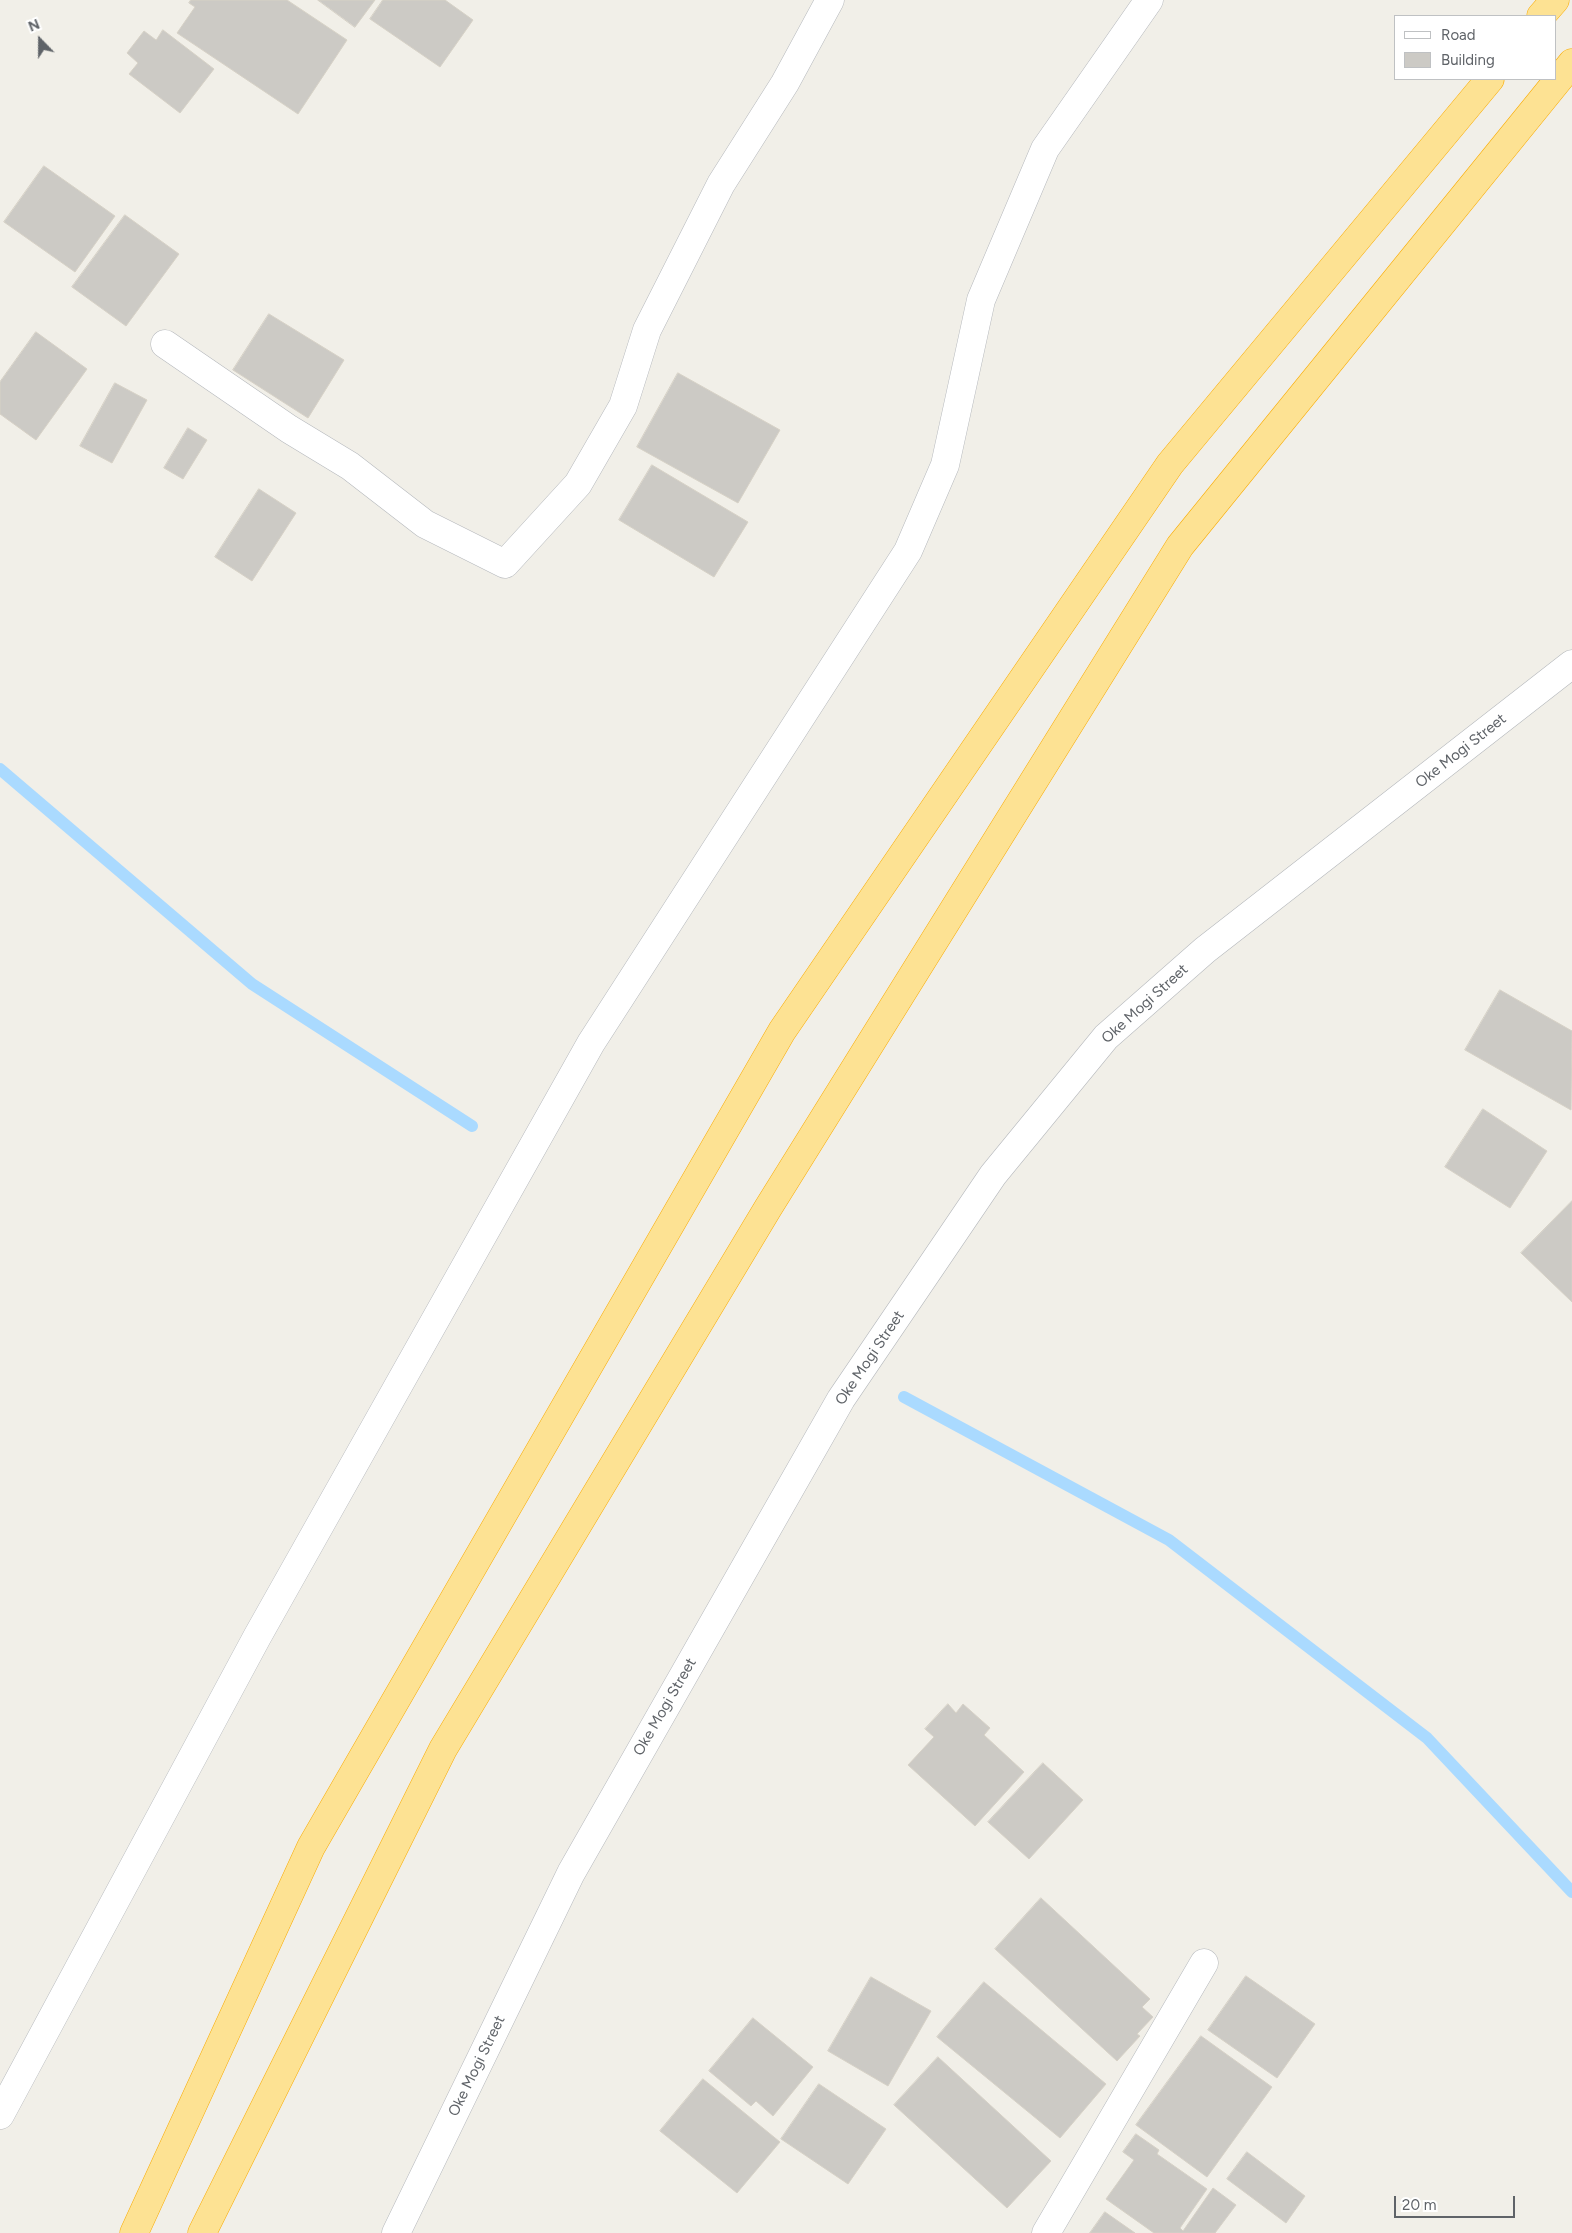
<!DOCTYPE html>
<style>
body{margin:0}
#map{position:relative;width:1572px;height:2233px;overflow:hidden;background:#f1efe8;font-family:Figtree,sans-serif}
canvas{display:block}
.legend{position:absolute;left:1394px;top:15px;width:162px;height:65px;box-sizing:border-box;background:#fff;border:1px solid #bfc1c3;margin:0;padding:6px 9px;list-style:none;font-size:15px;color:#5f6368}
.legend li{display:flex;align-items:center;gap:10px;height:25px}
.legend b{width:25px;border:1px solid #bfc1c3}
.north{position:absolute;left:15px;top:15px;width:50px;height:50px;-webkit-text-stroke:4px #fff;paint-order:stroke;rotate:338deg;font-size:14px;font-weight:700;line-height:20px;text-align:center;color:#5f6368}
.north::after{content:'';display:block;margin:auto;width:18px;height:22px;background:#5f6368;clip-path:polygon(50% 0,100% 100%,50% 72%,0 100%)}
.scale{position:absolute;left:1394px;top:2196px;width:121px;height:22px;box-sizing:border-box;border:2px solid #5f6368;border-top:0;padding-left:6px;font-size:15px;line-height:18px;white-space:nowrap;color:#5f6368;-webkit-text-stroke:4px #fff;paint-order:stroke}
</style>
<div id="map">
<canvas width="1572" height="2233"></canvas>
<ul class="legend">
<li><b style="height:6px;background:#fff"></b>Road</li>
<li><b style="height:14px;background:#cccac5"></b>Building</li>
</ul>
<div class="north">N</div>
<div class="scale">20 m</div>
</div>
<script>
const ctx = document.querySelector('canvas').getContext('2d');
ctx.lineJoin = 'round';
function strokePath(path, color, width, dash) { ctx.strokeStyle = color; ctx.lineWidth = width; ctx.lineCap = dash ? 'butt' : 'round'; ctx.setLineDash(dash || []); ctx.stroke(path); }
function paint(path, color) { ctx.fillStyle = color; ctx.fill(path, 'evenodd'); }
function label(font, color, halo, rows, align = 'center') {
  ctx.font = font + ' Figtree,sans-serif'; ctx.lineWidth = 5; ctx.setLineDash([]); ctx.textBaseline = 'middle'; ctx.strokeStyle = halo; ctx.fillStyle = color; for (const [text, x, y, turn = 0] of rows) {
    ctx.save(); ctx.translate(x, y); ctx.rotate((+turn || 0) * Math.PI / 180); ctx.textAlign = isNaN(turn) ? turn : align; if (halo) ctx.strokeText(text, 0, 0); ctx.fillText(text, 0, 0); ctx.restore();
  }
}
strokePath(new Path2D(`
 M0,769l252,215 220,142
 M904,1397l265,143 258,198 145,154`), '#aadaff', 12);
const building = new Path2D(`
 M191,0h96l60,40 -49,74 -121,-81 18,-26 -6,-4z
 M318,0h57l-20,27z
 M383,0h62l28,20 -33,47 -70,-48z
 M163,30l51,39 -34,44 -51,-39 9,-11 -11,-10 17,-22 12,9z
 M44,166l71,50 -40,56 -71,-50z
 M125,215l54,39 -53,72 -54,-39z
 M269,314l75,46 -36,58 -75,-48z
 M36,332l51,37 -51,71 -36,-26v-32z
 M678,373l102,57 -42,73 -101,-56z
 M115,383l32,17 -35,63 -32,-17z
 M188,428l19,12 -24,39 -19,-11z
 M652,465l96,57 -34,55 -95,-57z
 M259,489l37,24 -44,68 -37,-24z
 M1500,990l72,41 -1,79 -106,-60z
 M1483,1109l64,42 -37,57 -65,-41z
 M1572,1201v101l-51,-49z
 M948,1704l8,9 7,-9 27,24 -6,7 40,37 -49,54 -67,-61 26,-28 -9,-8z
 M1043,1763l40,37 -54,59 -41,-37z
 M1041,1898l109,101 -8,8 11,10 -16,17 3,2 -23,25 -122,-112z
 M1246,1976l69,48 -38,54 -69,-48z
 M871,1977l60,34 -43,75 -60,-35z
 M984,1982l122,102 -46,54 -123,-101z
 M753,2018l60,49 -40,49 -17,-15 -5,5 -42,-35z
 M1201,2036l71,51 -65,90 -71,-52z
 M938,2057l113,104 -44,47 -113,-103z
 M703,2079l77,63 -43,51 -77,-62z
 M819,2084l67,45 -38,55 -67,-45z
 M1136,2134l23,16 -2,4 50,35 -27,39 3,3 30,-43 23,17 -21,28h-61l-48,-34 28,-39 -11,-8z
 M1247,2152l58,44 -19,27 -59,-44z
 M1105,2212l30,21h-45z`);
paint(building, '#cccac5');
strokePath(building, '#d6d1c6', 1);
const minor = new Path2D(`
 M165,344l124,85 61,37 75,58 80,40 73,-80 45,-78 24,-76 74,-146 64,-101 45,-83
 M0,2115l257,-478 334,-594 317,-492 37,-86 36,-165 64,-151 104,-149
 M396,2233l175,-360 270,-474 152,-224 113,-138 99,-87 367,-286
 M1046,2233l158,-270`);
const motorway = new Path2D(`
 M1541,16l14,-16
 M134,2233l177,-386 471,-816 388,-567 320,-385
 M202,2233l241,-484 325,-541 412,-662 392,-483`);
strokePath(minor, '#b5b8bc', 29);
strokePath(motorway, '#f9ab00', 29);
strokePath(minor, '#fff', 28);
strokePath(motorway, '#fde293', 28);
label('15px', '#5f6368', '#fff', [
 ["Oke Mogi Street",1461,751,-38],
 ["Oke Mogi Street",1145,1004,-42],
 ["Oke Mogi Street",870,1358,-56],
 ["Oke Mogi Street",665,1707,-60],
 ["Oke Mogi Street",477,2066,-64]
]);
</script>
